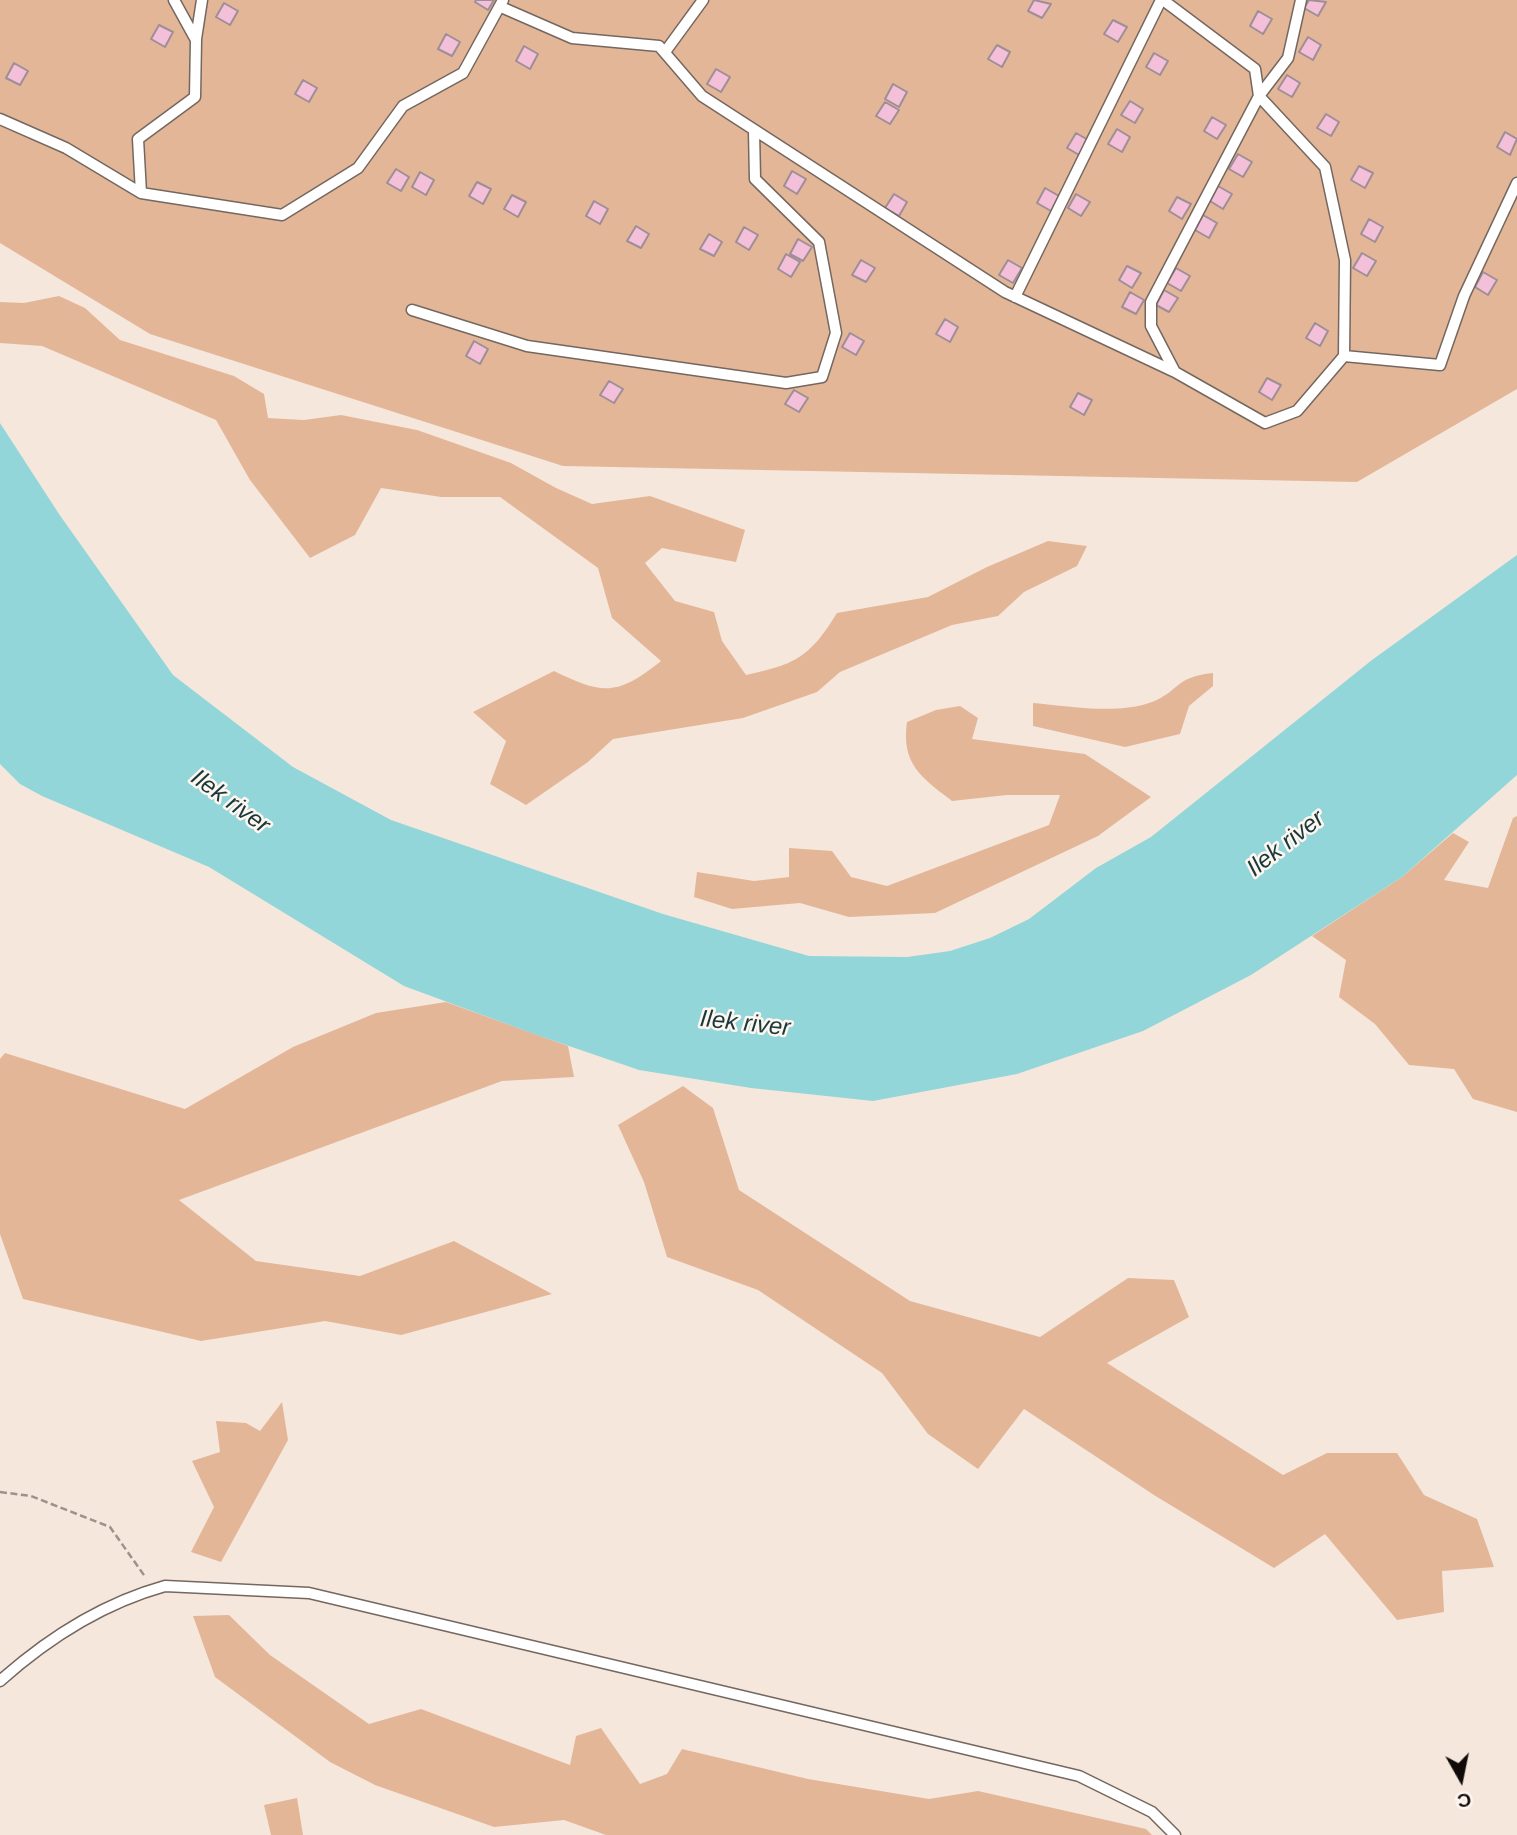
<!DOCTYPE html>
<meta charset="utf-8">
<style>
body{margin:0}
#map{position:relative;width:1517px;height:1835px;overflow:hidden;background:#f6e7dd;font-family:Arial,sans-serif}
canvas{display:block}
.north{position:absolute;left:1426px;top:1744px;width:70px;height:70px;-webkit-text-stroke:5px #fff6f0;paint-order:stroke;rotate:171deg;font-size:19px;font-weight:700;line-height:28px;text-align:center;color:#100b08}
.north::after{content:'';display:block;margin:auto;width:24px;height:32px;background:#100b08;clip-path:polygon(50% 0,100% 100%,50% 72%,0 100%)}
</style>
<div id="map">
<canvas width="1517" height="1835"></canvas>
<div class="north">С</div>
</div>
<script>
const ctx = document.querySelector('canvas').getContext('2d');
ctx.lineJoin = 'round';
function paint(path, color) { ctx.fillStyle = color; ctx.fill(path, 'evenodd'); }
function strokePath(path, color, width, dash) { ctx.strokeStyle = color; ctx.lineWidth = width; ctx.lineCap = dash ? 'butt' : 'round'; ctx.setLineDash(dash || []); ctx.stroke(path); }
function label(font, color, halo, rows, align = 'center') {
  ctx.font = font + ' Arial,sans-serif'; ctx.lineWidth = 5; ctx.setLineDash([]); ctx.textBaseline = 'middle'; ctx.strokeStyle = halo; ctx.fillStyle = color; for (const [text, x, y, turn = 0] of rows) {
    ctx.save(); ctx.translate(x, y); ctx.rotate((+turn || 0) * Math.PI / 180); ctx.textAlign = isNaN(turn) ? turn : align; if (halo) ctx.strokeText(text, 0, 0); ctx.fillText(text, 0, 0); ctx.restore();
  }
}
paint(new Path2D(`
 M0,0h1517v389l-160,93 -794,-16 -413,-132 -150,-91z
 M59,296l26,12 35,32 114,36 30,18 4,24 36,2 37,-5 76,15 94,33 45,25 36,16 58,-8 95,34 -9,32 -74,-14 -17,15 30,38 39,11 8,29 24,34c50,-11 63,-17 91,-62l91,-16 59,-30 61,-26 39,5 -10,20 -53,26 -26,24 -46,9 -112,47 -23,20 -74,26 -130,21 -25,23 -62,43 -36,-21 16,-43 -33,-29 81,-41c49,24 63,25 107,-10l-49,-43 -14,-50 -98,-71h-59l-60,-9 -26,47 -45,23 -60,-78 -34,-60 -174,-74 -42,-3v-41l24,1z
 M1213,673v13l-24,20 -9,28 -55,13 -92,-21v-23c36,3 84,12 119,-1 28,-11 22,-25 61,-29z
 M960,706l18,12 -6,21 113,15 66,43 -53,39 -163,77 -86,4 -49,-14 -68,6 -38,-12 3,-25 57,9 35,-4v-29l43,3 19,26 36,9 162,-61 11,-30h-53l-55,6c-31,-24 -51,-37 -45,-79l29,-12z
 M1517,816v296l-44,-13 -19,-30 -45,-4 -34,-41 -36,-27 7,-37 -34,-24 90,-59 51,-44 16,9 -25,38 44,8 25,-70z
 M446,1002l122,44 6,31 -72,4 -323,119 77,61 104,15 94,-35 98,53 -151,41 -76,-14 -124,20 -178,-42 -23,-65v-175l5,-6 180,56 108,-62 83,-34z
 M683,1086l30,22 26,82 171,111 130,36 88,-59 46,2 15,37 -82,46 176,112 44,-22h70l27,42 53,24 17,48 -52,4 2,41 -47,8 -72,-86 -51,34 -120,-73 -130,-86 -46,60 -50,-35 -46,-61 -124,-83 -91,-33 -23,-75 -26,-57z
 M282,1402l6,38 -67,122 -30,-10 23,-45 -22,-46 28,-9 -4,-31 30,2 14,8z
 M229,1615l41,40 99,69 52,-15 149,56 6,-29 25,-8 39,56 27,-10 15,-25 126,30 121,20 49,-8 168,38 6,6h-546l-42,-15 -70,7 -119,-42 -45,-23 -115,-85 -22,-61z
 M297,1798l6,37h-32l-7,-30z`), '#e4b698');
paint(new Path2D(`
 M0,423l59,91 114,161 120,92 98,53 272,94 146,42 98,1 43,-6 40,-13 39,-19 67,-51 55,-31 221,-177 145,-105v220l-115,102 -151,98 -108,56 -126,43 -144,27 -122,-13 -112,-18 -105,-36 -130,-48 -195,-119 -167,-71 -22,-12 -20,-20z`), '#92d6da');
const building = new Path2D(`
 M476,0h18l-6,10 -13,-8z
 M1034,0l17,4 -9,14 -14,-7z
 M1309,0l17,2 -8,14 -14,-8z
 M224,3l14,8 -8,14 -14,-8z
 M1258,11l14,8 -9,15 -13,-8z
 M1113,20l14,7 -9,15 -14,-8z
 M159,25l14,7 -8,15 -14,-8z
 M446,34l14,8 -8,14 -14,-7z
 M1308,37l13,8 -8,15 -14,-8z
 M997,45l13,7 -8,15 -14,-8z
 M524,46l14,8 -8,15 -14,-8z
 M1154,53l14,8 -8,14 -14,-8z
 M14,63l14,8 -8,14 -14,-7z
 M716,69l14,8 -9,15 -14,-8z
 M1287,75l13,8 -8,14 -14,-8z
 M303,80l14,8 -8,14 -14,-8z
 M893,84l14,8 -8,15 -14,-8z
 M1130,101l13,8 -8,14 -14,-8z
 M885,102l14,8 -9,14 -14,-8z
 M1326,114l13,8 -8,14 -14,-8z
 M1212,117l14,8 -9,14 -13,-8z
 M1117,129l13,8 -8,15 -14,-8z
 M1505,132l12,7 -7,16 -13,-8z
 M1076,133l14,8 -9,15 -14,-8z
 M1238,154l14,8 -9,15 -14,-8z
 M1359,166l14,7 -8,15 -14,-8z
 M396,169l13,8 -8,14 -14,-8z
 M792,171l14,8 -9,15 -13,-8z
 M420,172l14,8 -8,15 -14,-8z
 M477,182l14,7 -8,15 -14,-8z
 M1218,186l14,8 -9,15 -13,-8z
 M1045,188l14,8 -8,15 -14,-8z
 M894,194l13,8 -8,14 -14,-8z
 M1076,194l14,8 -9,14 -13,-8z
 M512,195l14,7 -8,15 -14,-8z
 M1177,197l14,7 -9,15 -13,-8z
 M594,201l14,8 -8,15 -14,-8z
 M1203,215l14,8 -8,15 -14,-8z
 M1369,219l14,8 -8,15 -14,-8z
 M636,226l13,8 -8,14 -14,-7z
 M744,227l14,8 -9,15 -13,-8z
 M709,234l13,8 -8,14 -14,-7z
 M798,239l14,8 -9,14 -13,-7z
 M1362,253l14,8 -9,15 -14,-8z
 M786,254l14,8 -9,15 -13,-8z
 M861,260l14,8 -9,14 -14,-7z
 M1008,260l14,8 -9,15 -14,-8z
 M1127,266l14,7 -9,15 -13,-8z
 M1176,268l14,8 -9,15 -14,-8z
 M1483,272l14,8 -9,15 -13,-8z
 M1164,290l14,8 -9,14 -13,-7z
 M1130,292l14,8 -8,14 -14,-7z
 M945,319l13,8 -8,15 -14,-8z
 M1315,323l13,8 -8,15 -14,-8z
 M850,333l14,8 -8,14 -14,-8z
 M474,341l14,8 -8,15 -14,-8z
 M1267,378l14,7 -9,15 -13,-8z
 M609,381l14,8 -9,14 -14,-8z
 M794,390l14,8 -9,14 -14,-8z
 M1078,393l14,7 -8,15 -14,-8z`);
paint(building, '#f4bfd8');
strokePath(building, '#9e8e96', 2);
const lane = new Path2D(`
 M1163,0l92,69 4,27 66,71 20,93 -1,96 96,9 24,-69 53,-113
 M501,7l71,31 87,8 43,50 303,196 170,80 90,51 32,-12 47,-55
 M196,39l6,-39
 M665,52l38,-52
 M0,119l66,29 75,45 141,22 76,-47 45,-62 60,-33 40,-73
 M141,193l-3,-54 57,-42 1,-57 -22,-40
 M1015,297l146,-297
 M412,310l115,36 259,37 36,-6 14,-44 -17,-91 -64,-63 -1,-48
 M1175,372l-24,-46v-24l108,-206 29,-38 13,-58
 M0,1681c47,-42 104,-78 165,-95l144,7 770,183 73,36 23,23`);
strokePath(lane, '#74675f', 13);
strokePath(new Path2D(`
 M0,1492l31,4 79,31 36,51`), '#9d928b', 2.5, [7, 3.5]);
strokePath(lane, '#fff', 10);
label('italic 24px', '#18393c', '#fff6f0', [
 ["Ilek river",230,802,36],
 ["Ilek river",1286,844,-38],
 ["Ilek river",745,1024,6]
]);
</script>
